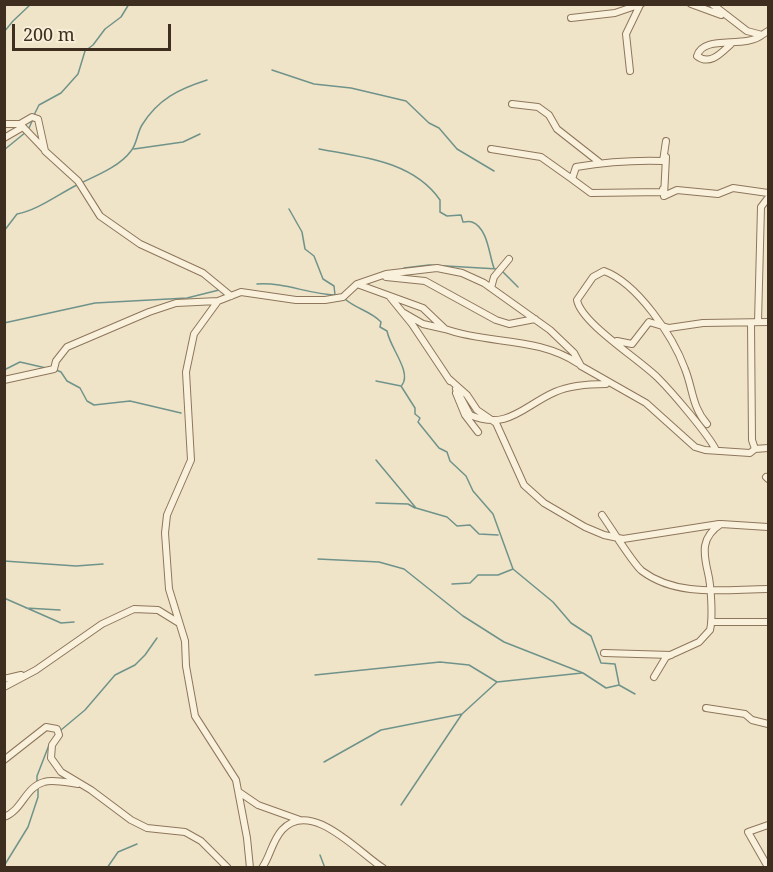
<!DOCTYPE html>
<style>
body{margin:0}
#map{position:relative;width:773px;height:872px;overflow:hidden;background:#f0e4c8;font-family:"Noto Serif",serif}
canvas{display:block}
.frame{position:absolute;inset:0;border:6px solid #3d2e20;pointer-events:none}
.scale{position:absolute;left:12px;top:24px;width:159px;height:27px;box-sizing:border-box;border:3px solid #3d2e20;border-top:0;padding-left:8px;font-size:18px;line-height:21px;white-space:nowrap;color:#3d2e20;-webkit-text-stroke:4px #f7eed8;paint-order:stroke}
</style>
<div id="map">
<canvas width="773" height="872"></canvas>
<div class="frame"></div>
<div class="scale">200 m</div>
</div>
<script>
const ctx = document.querySelector('canvas').getContext('2d');
ctx.lineJoin = 'round';
function strokePath(path, color, width, dash) { ctx.strokeStyle = color; ctx.lineWidth = width; ctx.lineCap = dash ? 'butt' : 'round'; ctx.setLineDash(dash || []); ctx.stroke(path); }
strokePath(new Path2D(`
 M4,32l9,-11 18,-17
 M272,70l42,14 37,4 55,13 23,22 10,5 18,21 37,22
 M34,115l5,-10 22,-12 17,-19 7,-23 8,-6 12,-16 16,-12 8,-13
 M29,128l4,-9
 M134,149l49,-7 17,-8
 M319,149c43,8 94,12 121,51v12l7,4 14,-1 2,7c3,0 6,-1 9,0 16,6 17,33 22,46
 M4,150l22,-18
 M81,183c17,-8 39,-17 50,-32 6,-7 6,-18 11,-26 16,-26 37,-36 65,-45
 M289,209l13,23 3,17 9,7 9,23 11,7 1,9
 M4,231l13,-17c21,-4 40,-19 60,-29
 M404,268l25,-3 69,4
 M503,272l15,15
 M257,284c27,-2 51,10 78,11
 M345,299c11,10 26,12 36,23l-1,5 7,4c3,17 25,41 15,54
 M4,323l91,-20 92,-5 32,-8
 M4,370l16,-8 26,6
 M56,370l5,2 6,9 13,7 7,13 7,4 36,-4 51,12
 M376,381l25,5 14,22v6l5,4 -2,4 21,26 8,4 3,9 16,15 7,15 20,23 20,55
 M376,460l40,48 31,9 10,9 13,-1 9,9 19,1
 M376,503l32,1 7,4
 M318,559l61,3 25,7 59,47 41,26 79,31 23,15 13,-3 16,9
 M4,561l72,5 27,-2
 M452,584l18,-1 8,-8h20l15,-6 40,33 18,21 20,13 10,27 14,1 4,20
 M4,598l57,25 13,-1
 M26,608l34,2
 M315,675l125,-13 29,3 28,17 85,-9
 M61,730l24,-20 30,-35 20,-10 10,-10 12,-17
 M324,762l57,-32 81,-16 35,-32
 M37,783v-7l12,-31
 M401,805l61,-91
 M320,855l5,13
 M4,866l24,-39 10,-30v-9
 M107,868l11,-16 19,-8`), '#6f938a', 1.5);
const street = new Path2D(`
 M691,4l30,11
 M712,4l35,27 15,4 6,-4
 M571,18l44,-5 26,-9
 M731,44c-10,9 -21,22 -34,12 6,-22 48,-7 65,-21
 M630,71l-4,-37 14,-29
 M512,104l26,3 11,8 8,14 42,33
 M4,124h16l12,-7 6,2 7,32 33,30 22,35 40,28 63,29 28,23
 M4,138l19,-11 21,22
 M491,149l50,8 31,22 4,-12c30,-5 57,-7 87,-6l3,-20
 M666,157l-2,39 13,-6 41,4 15,-6 35,5
 M572,179l19,14 72,-1v-3
 M386,277l39,4 71,39 13,4 26,-5
 M357,284l29,-10 51,-6 25,5 22,10 66,47 24,23 7,13 65,37 49,44 10,3 45,3 5,-4 13,-1
 M491,288l3,-11 15,-18
 M390,297l22,27 38,57
 M758,322l3,-115 7,-9
 M751,323l1,117 3,9
 M445,329c45,16 92,7 134,35
 M617,341l15,3 17,-22 20,6 34,-5 65,-1
 M449,379l18,16 10,15 19,13 28,62 20,18 41,24 19,8 19,4 96,-15
 M4,380l50,-11 2,-8 11,-14 82,-35 27,-9 42,-2
 M456,389l14,26c38,16 53,-9 85,-23 16,-7 33,-8 51,-8
 M456,393l9,22 13,17
 M707,424c-15,-17 -14,-35 -22,-55 -12,-33 -48,-86 -81,-98l-11,6 -16,23c4,23 62,59 81,78 14,14 50,56 58,72
 M766,477l2,2
 M602,515c8,11 31,49 40,56 36,27 85,18 126,18
 M711,622h57
 M604,653l67,2
 M654,677l12,-20 33,-15 11,-12c3,-12 1,-45 -2,-57 -5,-21 -7,-36 13,-49l47,3
 M4,679l17,-4
 M4,687l32,-17 66,-46 32,-15 24,1 21,13
 M706,708l39,6 7,6 16,4
 M4,760l42,-33 11,2 2,6 -7,10 -1,13 10,14 30,18 40,30 16,8 38,4 16,9 27,27
 M239,792l19,13 42,15
 M4,817c18,-6 21,-30 40,-35 9,-3 25,1 34,2
 M768,825l-20,7 20,35
 M250,868l-3,-30 -11,-58 -41,-64 -9,-50 -1,-25 -16,-52 -4,-56 2,-18 24,-55 -5,-88 8,-38 24,-33 23,-9 55,8h29l18,-3 14,-13 66,24 22,21 -22,-5 -19,-11
 M262,868c8,-11 10,-27 20,-38 29,-32 77,23 101,38`);
strokePath(street, '#8d765c', 8);
strokePath(street, '#faf1dc', 6);
</script>
